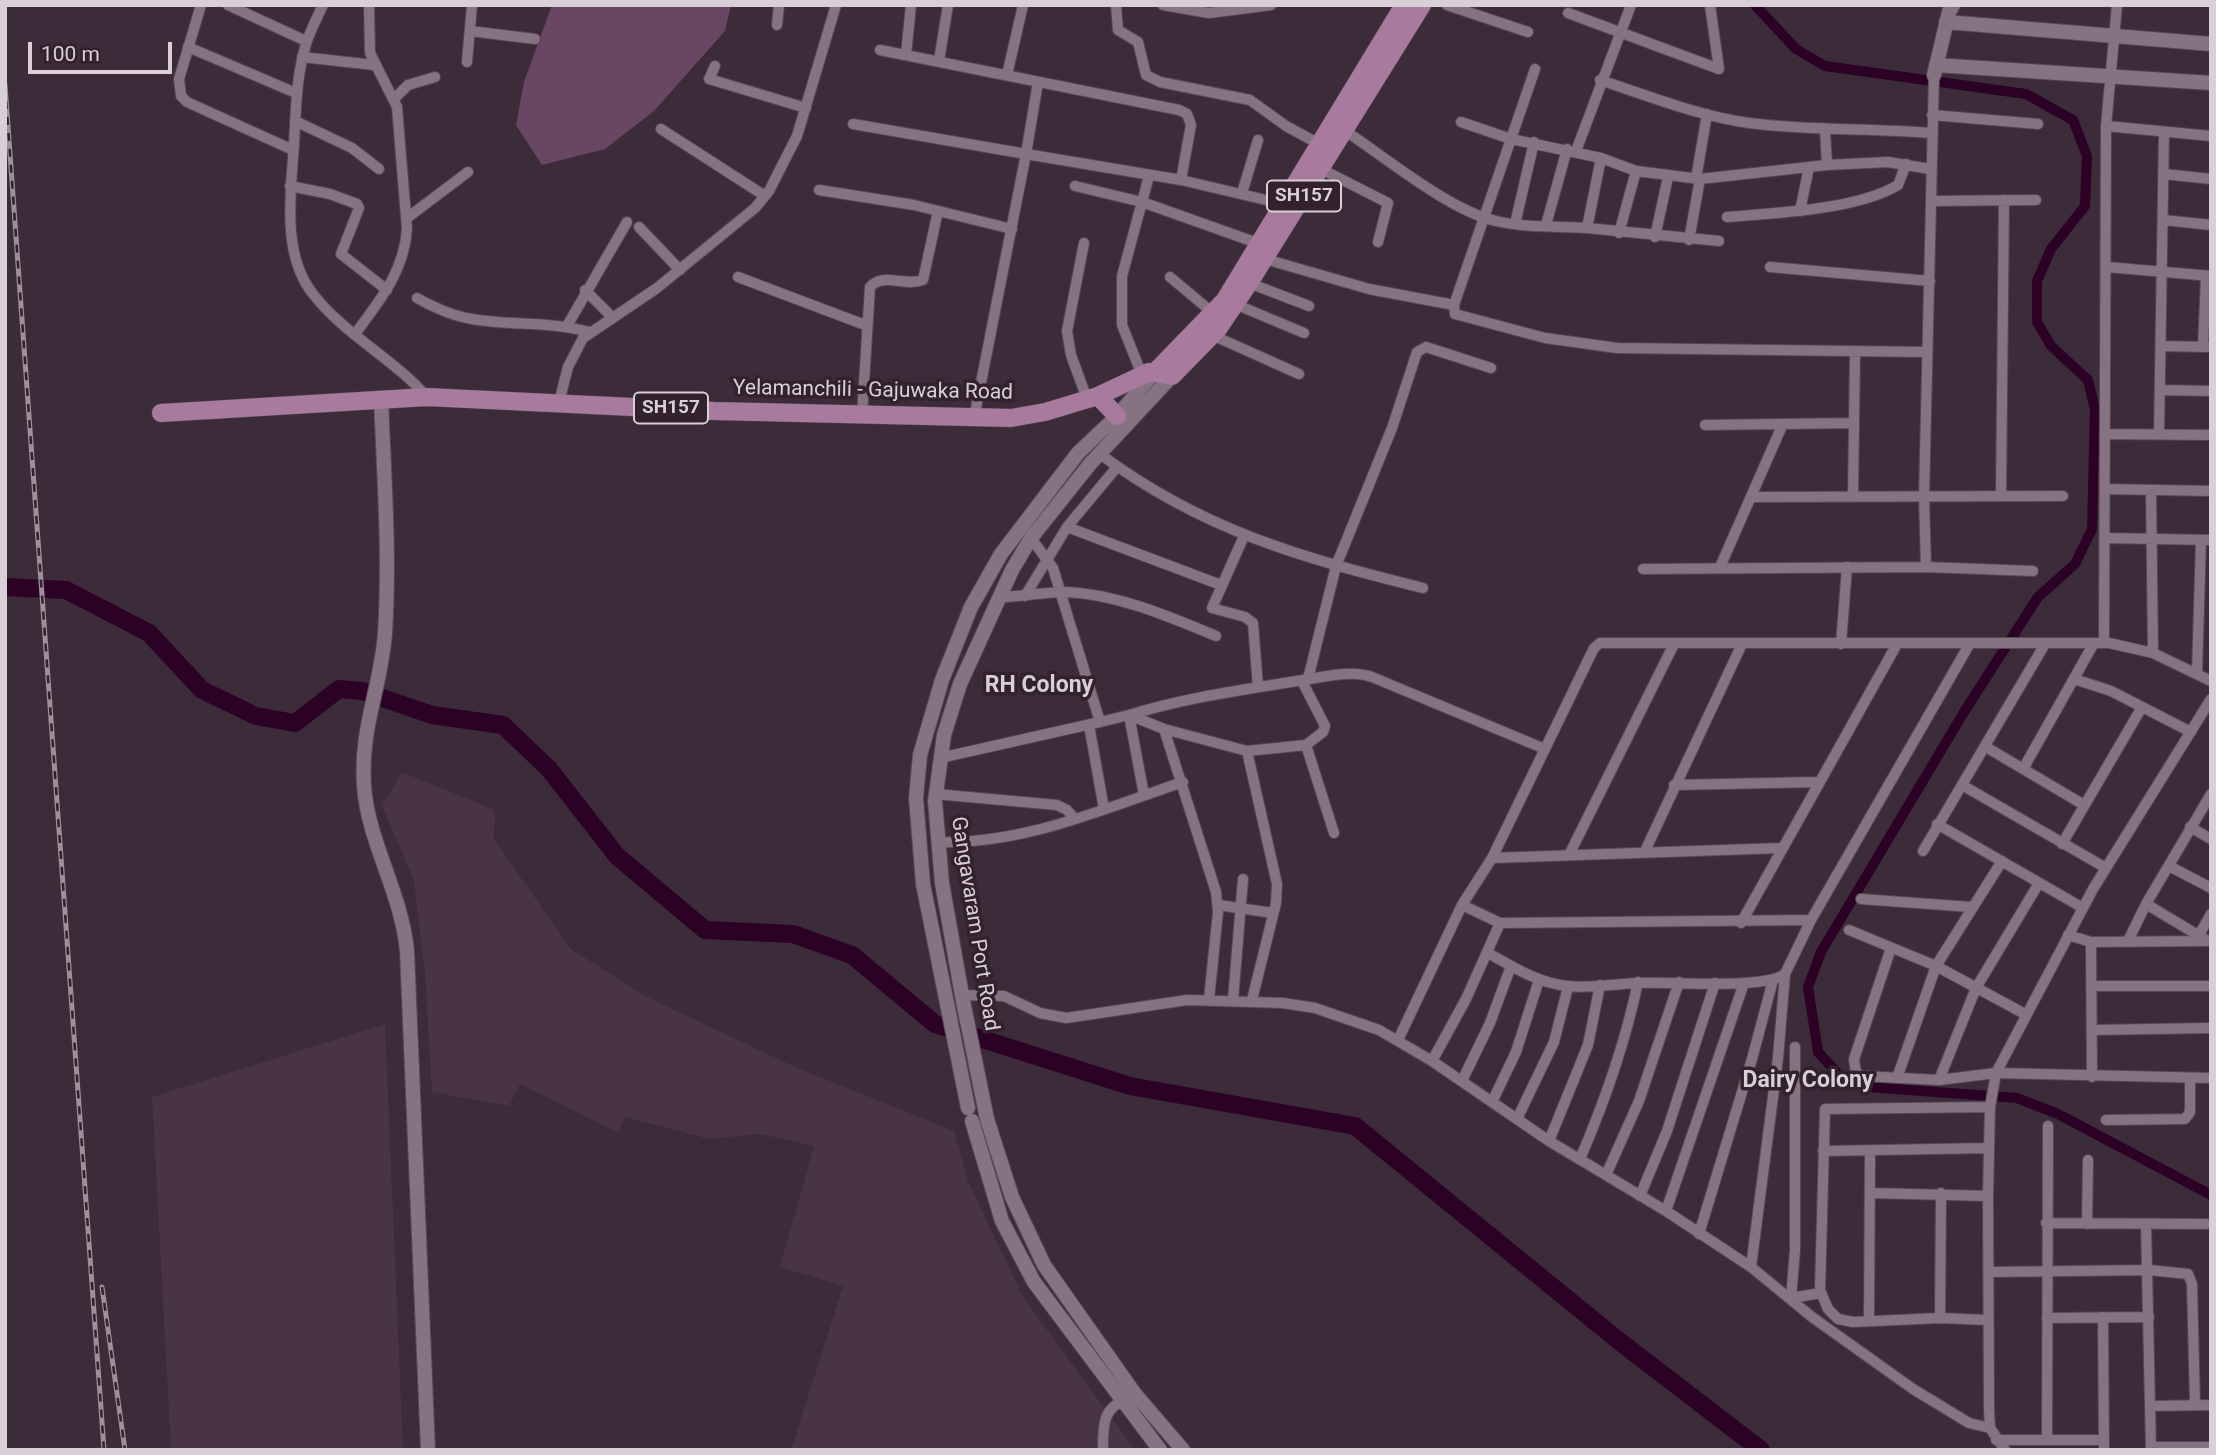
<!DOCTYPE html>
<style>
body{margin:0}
#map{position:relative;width:2216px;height:1455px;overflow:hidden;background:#3c2b38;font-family:Roboto,sans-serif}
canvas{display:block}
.frame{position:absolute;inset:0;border:7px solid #d9cfd7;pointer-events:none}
.scale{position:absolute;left:28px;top:42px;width:144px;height:32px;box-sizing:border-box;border:4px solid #d9cfd7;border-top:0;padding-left:9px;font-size:21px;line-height:24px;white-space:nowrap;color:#d9cfd7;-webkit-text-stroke:5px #31222e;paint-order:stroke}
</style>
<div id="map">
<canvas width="2216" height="1455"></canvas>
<div class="frame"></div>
<div class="scale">100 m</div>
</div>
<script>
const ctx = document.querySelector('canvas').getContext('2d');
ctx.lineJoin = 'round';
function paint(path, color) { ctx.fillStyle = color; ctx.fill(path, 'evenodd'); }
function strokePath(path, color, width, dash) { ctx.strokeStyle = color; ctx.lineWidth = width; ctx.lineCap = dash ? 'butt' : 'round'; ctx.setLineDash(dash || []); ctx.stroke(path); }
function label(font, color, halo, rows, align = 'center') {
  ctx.font = font + ' Roboto,sans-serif'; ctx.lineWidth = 7; ctx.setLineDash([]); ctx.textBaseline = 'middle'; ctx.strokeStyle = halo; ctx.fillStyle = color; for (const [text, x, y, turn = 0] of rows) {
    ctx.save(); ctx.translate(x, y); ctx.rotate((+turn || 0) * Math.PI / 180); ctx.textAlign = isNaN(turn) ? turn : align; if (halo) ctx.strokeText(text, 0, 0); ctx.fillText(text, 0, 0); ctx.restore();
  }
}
paint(new Path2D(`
 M402,772l93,38 -1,29 77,110 76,48 146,69 161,65 14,50 55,116 112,153h-344l52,-164 -63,-19 34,-121 -54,-12 -51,5 -84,-22 -6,16 -99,-49 -11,22 -77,-14 -7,-119 -11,-92 -32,-76z
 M385,1024l18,426h-232l-19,-353z`), '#493444');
paint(new Path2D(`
 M552,5h179l-6,26 -71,80 -49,38 -63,16 -26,-40 8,-43z`), '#694762');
strokePath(new Path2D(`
 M1755,5l41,44 29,17 201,28 47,26 14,36 -2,50 -34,43 -14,32v41l14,24 37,34 7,30 -3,119 -17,35 -37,33 -74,115 -143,240 -13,35 10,65 22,24 28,11 149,11 41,16 153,81`), '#2c0126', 10);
strokePath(new Path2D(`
 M5,587l61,3 83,43 53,57 54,26 39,7 44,-34 23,2 70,24 71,10 46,44 68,87 88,74 88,4 59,21 83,69 195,62 225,40 264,215 142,109`), '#2c0126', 18);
const minor = new Path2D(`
 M201,5l-22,74 2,17 6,6 106,48
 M228,5l78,36
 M323,5c-6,13 -13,26 -17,39 -10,33 -10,66 -12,100 -3,47 -13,110 19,150 32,41 80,64 114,103
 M1116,5l2,25 20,12 8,33 14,7 90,18 36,26 35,19
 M1163,5l46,8 62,-8
 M1447,5l81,27
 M1568,13l151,56 -9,-64
 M777,25l2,-20
 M470,31l65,8
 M188,47l108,46
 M880,50l299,60 8,4 4,11 -10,55
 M906,55l5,-50
 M302,57l72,8
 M939,61l9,-56
 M467,62l5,-57
 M715,66l-6,13 97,29
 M1535,69l-81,236 1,9 90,24 72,10 310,4
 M1007,75l16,-70
 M1600,80c49,16 98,36 149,43 61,8 121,5 182,10
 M395,98l13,-13 27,-8
 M1932,115l106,9
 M295,121l57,27 27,21
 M1461,122l50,17 90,19
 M853,124l173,30 12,-72
 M2106,126l105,10
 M661,129l104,67
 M1344,130c41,27 106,81 152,91 29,7 61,5 91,7l14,-70 35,13 64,8 127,-14 -2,-35
 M1576,151l55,-146
 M1827,165l61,-3 42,7
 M1321,169l67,34 -10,39
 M2164,174l47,5
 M1696,179l11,-65
 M290,186l40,8 27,10 2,4 -18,46 46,36
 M1075,186l67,16 118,42
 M819,190l95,15 98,24
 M1242,193l16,-53
 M1931,201l105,-1
 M1800,211l9,-44
 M1727,217c47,-4 130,-7 171,-32l8,-21
 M407,218l61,-46
 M2163,220l48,5
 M1515,224l19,-82
 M1546,225l21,-76
 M639,227l41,43
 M1587,228l132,13
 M1619,233l17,-62
 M1655,237l13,-60
 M1689,240l11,-61
 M1084,243l-17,88 4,24 16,44
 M1265,259l104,30 85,16
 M1770,267l160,14
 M2107,267l104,9
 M738,277l127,48
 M1170,277l43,36
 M1249,283l60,23
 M585,290l27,27
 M417,298c18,10 35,18 55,21 41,7 76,2 118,13
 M1235,304l69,29
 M567,326l60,-104
 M355,334c25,-34 49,-62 52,-105l-10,-122 -27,-54 -1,-48
 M1212,335l87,39
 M2161,346l46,1
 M2203,347l3,-71
 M1142,375l-20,-50v-49l27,-100
 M2160,390l51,1
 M559,402l9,-35 15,-29 74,-50 98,-80 14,-17 28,-55 39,-131
 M862,415l8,-128c13,-15 36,0 53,-7l15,-69
 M974,418l52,-264 155,26 102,24
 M1705,425l149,-2
 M2105,434l106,1
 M2159,434l5,-302
 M1100,454c102,76 202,104 323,134
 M2105,489l106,2
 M2151,490l2,163
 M2001,496l3,-296
 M1753,497l310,-1
 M1853,497l2,-146
 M1067,527l154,58
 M1244,536l-32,72 33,9 8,6 5,64
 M1031,538l22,30 47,154 29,-7 35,14 83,22 30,133 -1,19 -24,97
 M2104,538l107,2
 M1720,567l62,-141
 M1926,567l-2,-70 10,-422
 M1643,569l283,-2 107,4
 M1025,596l42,-69 50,-60
 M999,597c22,0 44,-5 66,-5 52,2 103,24 151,44
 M2104,643l2,-517 11,-121
 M1841,644l6,-77
 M2197,674l4,-134
 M1308,679l28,-113 56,-138 25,-76 9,-5 65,21
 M2074,679l37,12 80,41
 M1302,681l23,45 -2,6 -17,13 28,88
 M1089,725l15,84
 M1164,729l52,163 2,20 -9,87
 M1986,747l98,58
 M1247,751l59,-6
 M940,758l160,-36
 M2023,769l71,-126
 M1674,785l143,-3
 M1962,785l144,83
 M935,794l122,11 10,5 8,9
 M1144,795l-15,-80c55,-17 112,-25 168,-34 24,-3 52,-12 75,-4l173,72
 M1937,824l146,84
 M2190,827l21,12
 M937,842c85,3 166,-33 246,-60
 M2062,844l80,-137
 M1645,851l97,-207
 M1923,851l122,-207
 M1569,855l105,-211
 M1492,858l289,-10
 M2169,866l42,22
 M1861,899l110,8
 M2146,904l60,36
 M1218,905l55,8
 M1462,905l38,18 311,-3
 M1741,923l156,-279
 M1849,930l87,36 89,48
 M2068,935l23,7 116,-1
 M2199,935l12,-21
 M2128,941l18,-37 65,-110
 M2091,942l1,135
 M1891,948l-37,111 2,14 6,3 77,4 57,-7 215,5
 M1488,953c25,14 50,30 79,33 22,3 47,-2 69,-3 32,-2 128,7 149,-9l26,-54 158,-275
 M2092,986h119
 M961,995l43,1 36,17 26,5 121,-18 96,3 32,5 64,22 53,31 117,80 117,70 85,56 61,50 101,72 56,34 21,5
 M1233,1000l10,-121
 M2092,1030l119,-2
 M1398,1040l64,-135 30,-47 102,-210 6,-5h509l44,10 58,28
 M1795,1047v203l-4,48 30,-5
 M1432,1061l34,-62 34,-76
 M1897,1078l39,-112 66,-105
 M1939,1080l37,-92 63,-105
 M1462,1081l28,-58 21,-57
 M1492,1102l24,-50 23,-72
 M1517,1119l37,-77 14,-55
 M2106,1120l79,-1 5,-7v-34
 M1549,1141l39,-96 12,-60
 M1823,1151l166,-3
 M1580,1159c25,-58 45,-115 58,-177
 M1606,1175l33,-74 40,-119
 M1870,1193l118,3
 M1640,1196l27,-65 48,-148
 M1666,1211l78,-228
 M2046,1223l160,1
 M2087,1224l1,-64
 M2146,1225l5,225
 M1699,1234l53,-175 21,-79
 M1751,1267l27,-209 7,-84
 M1989,1272l160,-2 39,4 4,10 3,121
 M2103,1317l1,133
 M1940,1318l1,-125
 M2047,1318l102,-1
 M1988,1320l-48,-2 -87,4 -15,-3 -10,-10 -8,-19 5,-181 165,-2
 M1869,1321l1,-170
 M2151,1406l60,-1
 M1996,1440h108
 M2047,1440l1,-314
 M2151,1447h60
 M1103,1450c0,-24 -1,-43 25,-51
 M2005,1450l-15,-22 -1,-18 -1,-214 2,-89 6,-34 97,-184 118,-190`);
const tertiary = new Path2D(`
 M1946,22l265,22
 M1936,65l275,18
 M1934,75l15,-63 4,-7
 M1172,376l-82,88 -59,74 -19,32 -52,114 -16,51 -9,66 7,82 21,118 24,118 25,78 32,68 91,129 48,56
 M381,398c3,78 9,157 4,235 -4,55 -25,94 -21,153 4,56 37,105 43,165l21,499
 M968,1108l-45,-224 -7,-86 4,-43 22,-75 29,-73 30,-53 77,-101 39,-37 39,-45
 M972,1121l30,100 32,61 126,168`);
const primary = new Path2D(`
 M1156,371l69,-71 179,-295
 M1098,396l19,20
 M161,413l266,-16 287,14 297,7 34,-6 53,-16 51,-24 23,4 46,-47 31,-46 173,-278`);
strokePath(minor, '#554853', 12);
strokePath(tertiary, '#554853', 16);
strokePath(primary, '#554853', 19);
strokePath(minor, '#867381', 10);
strokePath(tertiary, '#867381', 14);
strokePath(primary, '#a87a9e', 18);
const rail = new Path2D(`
 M5,85l99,1365
 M102,1287l23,163`);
strokePath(rail, '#9d909a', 5);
strokePath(rail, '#31222e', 2.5, [8]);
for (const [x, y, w] of [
 [1304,196,74],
 [671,408,74]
]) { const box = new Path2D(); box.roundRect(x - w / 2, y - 15.5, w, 31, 5); ctx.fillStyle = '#31222e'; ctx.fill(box); strokePath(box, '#d9cfd7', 2); }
label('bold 19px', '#d9cfd7', null, [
 ["SH157",1304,196],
 ["SH157",671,408]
]);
label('21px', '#d9cfd7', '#31222e', [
 ["Yelamanchili - Gajuwaka Road",873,391,1],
 ["Gangavaram Port Road",974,924,81]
]);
label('bold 23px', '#d9cfd7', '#31222e', [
 ["RH Colony",1039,686],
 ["Dairy Colony",1808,1081]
]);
</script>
